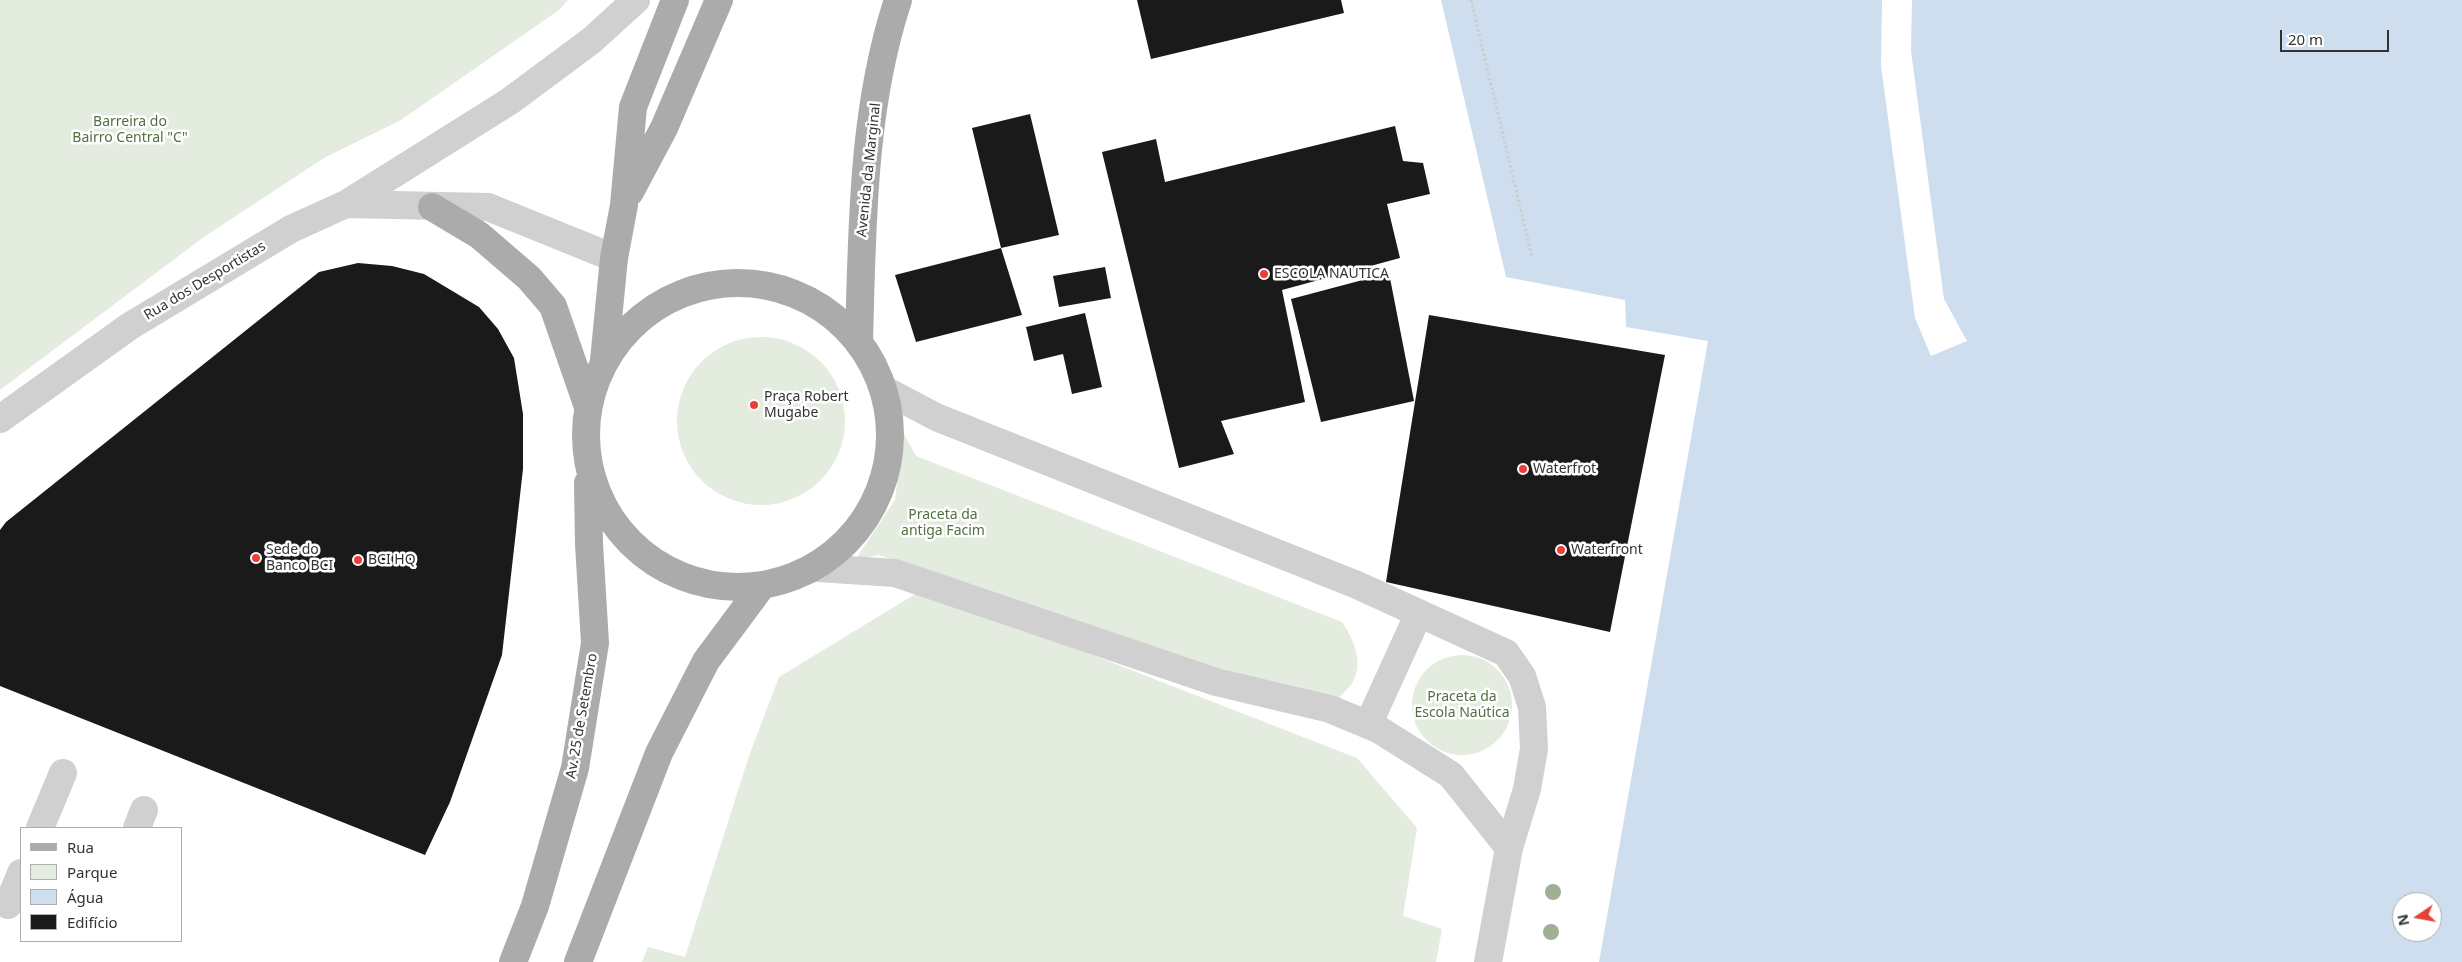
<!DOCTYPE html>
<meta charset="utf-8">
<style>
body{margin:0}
#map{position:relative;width:2462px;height:962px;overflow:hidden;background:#fff;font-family:"Noto Sans",sans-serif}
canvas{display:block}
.legend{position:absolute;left:20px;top:827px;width:162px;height:115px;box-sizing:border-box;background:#fff;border:1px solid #adadad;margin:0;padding:6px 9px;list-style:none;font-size:15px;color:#333}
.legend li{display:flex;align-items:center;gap:10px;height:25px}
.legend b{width:25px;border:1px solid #adadad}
.north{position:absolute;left:2392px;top:892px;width:50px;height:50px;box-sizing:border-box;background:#fff;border:1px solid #adadad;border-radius:50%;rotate:258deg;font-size:14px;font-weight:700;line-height:20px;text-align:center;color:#333}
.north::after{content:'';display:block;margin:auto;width:18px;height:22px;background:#e64038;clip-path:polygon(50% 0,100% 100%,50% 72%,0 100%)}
.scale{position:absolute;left:2280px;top:30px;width:109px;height:22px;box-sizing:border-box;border:2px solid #333;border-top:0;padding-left:6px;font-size:15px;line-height:18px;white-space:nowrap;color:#333;-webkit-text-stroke:4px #fff;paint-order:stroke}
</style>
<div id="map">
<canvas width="2462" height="962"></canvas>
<ul class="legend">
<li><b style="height:6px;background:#ababab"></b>Rua</li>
<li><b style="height:14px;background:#e4ecdf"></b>Parque</li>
<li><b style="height:14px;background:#cedeee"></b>Água</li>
<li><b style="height:14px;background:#1a1a1a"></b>Edifício</li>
</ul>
<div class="north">N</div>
<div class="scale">20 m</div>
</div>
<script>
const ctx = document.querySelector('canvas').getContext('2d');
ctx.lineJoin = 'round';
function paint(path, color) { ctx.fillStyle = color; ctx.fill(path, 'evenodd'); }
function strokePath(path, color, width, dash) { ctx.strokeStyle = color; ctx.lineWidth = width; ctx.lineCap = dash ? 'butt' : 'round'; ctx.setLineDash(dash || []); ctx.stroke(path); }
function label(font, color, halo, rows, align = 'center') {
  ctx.font = font + ' "Noto Sans",sans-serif'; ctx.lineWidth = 5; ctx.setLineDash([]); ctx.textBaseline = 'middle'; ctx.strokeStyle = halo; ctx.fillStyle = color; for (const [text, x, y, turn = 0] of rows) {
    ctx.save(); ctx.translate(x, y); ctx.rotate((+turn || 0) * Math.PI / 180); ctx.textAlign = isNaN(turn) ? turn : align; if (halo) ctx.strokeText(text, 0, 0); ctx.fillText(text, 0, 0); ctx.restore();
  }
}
paint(new Path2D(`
 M0,0h568l-9,10 -158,110 -77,38 -120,79 -204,153z
 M677 421a84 84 0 1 1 168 0a84 84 0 1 1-168 0Z
 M903,432l13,24 426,166c12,17 23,43 9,63 -7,8 -15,16 -21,24l-21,3 -430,-157 -24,5 40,-60z
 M917,593l114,38 326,127 60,70 -14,88 39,13 -6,33h-794l6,-15 37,10 64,-201 30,-79z
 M1412 705a50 50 0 1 1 100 0a50 50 0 1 1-100 0Z`), '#e4ecdf');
paint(new Path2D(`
 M1441,0h441l-1,66 34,252 16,38 36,-15 -23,-42 -33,-248 1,-51h550v962h-863l109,-621 -82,-14 -1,-27 -119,-23zM2402,902h30v30h-30z`), '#cedeee');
paint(new Path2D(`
 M1137,0h204l3,13 -193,46z
 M1030,114l29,121 -58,13 -29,-120z
 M1395,126l8,35 20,2 7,31 -43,10 13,54 -118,32 23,112 -84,19 13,33 -55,14 -77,-316 54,-13 9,43z
 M1001,248l21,67 -106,27 -21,-67z
 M358,263l34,3 32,8 55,33 19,22 16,29 9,56v55l-21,186 -52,147 -25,53 -425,-169v-156l6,-8 313,-250z
 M1105,267l6,31 -52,9 -6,-31z
 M1389,273l25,128 -93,21 -30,-123z
 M1085,313l17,74 -30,7 -9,-40 -29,7 -8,-34z
 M1429,315l236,40 -55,277 -224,-50z`), '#1a1a1a');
strokePath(new Path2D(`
 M1471,0l61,257`), '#cdcdcd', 3, [2.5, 2.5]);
strokePath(new Path2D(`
 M346,204l164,-103 82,-61 44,-40
 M887,391l49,26 421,168 149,68 16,23 10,31 2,42 -7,40 -18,59 -21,114
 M0,419l130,-93 161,-97 55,-25 142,3 126,51
 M818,568l77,5 321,109 114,27 48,20 73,46 58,73
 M1368,725l51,-112
 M40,828l23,-55
 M137,828l7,-18
 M8,905l13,-32`), '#d0d0d0', 28);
strokePath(new Path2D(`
 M630,192l34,-64 55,-128
 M432,207l47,28 50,43 24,28 35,101
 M586 435a152 152 0 1 1 304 0a152 152 0 1 1-304 0Z
 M859,343c3,-112 3,-235 39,-343
 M604,360l10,-102 10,-53 9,-98 42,-107
 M513,962l22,-56 40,-138 20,-125 -6,-99 -1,-61
 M578,962l81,-209 47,-92 55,-74`), '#ababab', 28);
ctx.fillStyle = '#9fb095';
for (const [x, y] of [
 [1553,892],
 [1551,932]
]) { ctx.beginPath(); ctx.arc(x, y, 8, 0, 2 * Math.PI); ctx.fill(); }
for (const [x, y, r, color] of [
 [1264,274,5,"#e64038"],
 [754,405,5,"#e64038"],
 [1523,469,5,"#e64038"],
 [1561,550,5,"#e64038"],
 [256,558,5,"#e64038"],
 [358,560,5,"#e64038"]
]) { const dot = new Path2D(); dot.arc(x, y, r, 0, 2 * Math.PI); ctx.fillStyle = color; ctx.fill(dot); strokePath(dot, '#fff', 2); }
label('14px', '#50703f', '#fff', [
 ["Barreira do",130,122],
 ["Bairro Central \"C\"",130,138],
 ["Praceta da",943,515],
 ["antiga Facim",943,531],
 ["Praceta da",1462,697],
 ["Escola Naútica",1462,713]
]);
label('14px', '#333', '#fff', [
 ["Avenida da Marginal",869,170,-84],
 ["Rua dos Desportistas",205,281,-31],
 ["Av. 25 de Setembro",582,716,-80]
]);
label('14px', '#333', '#fff', [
 ["ESCOLA NAUTICA",1274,274],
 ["Praça Robert",764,397],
 ["Mugabe",764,413],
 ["Waterfrot",1533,469],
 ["Sede do",266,550],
 ["Banco BCI",266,566],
 ["Waterfront",1571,550],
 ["BCI HQ",368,560]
], 'left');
</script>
